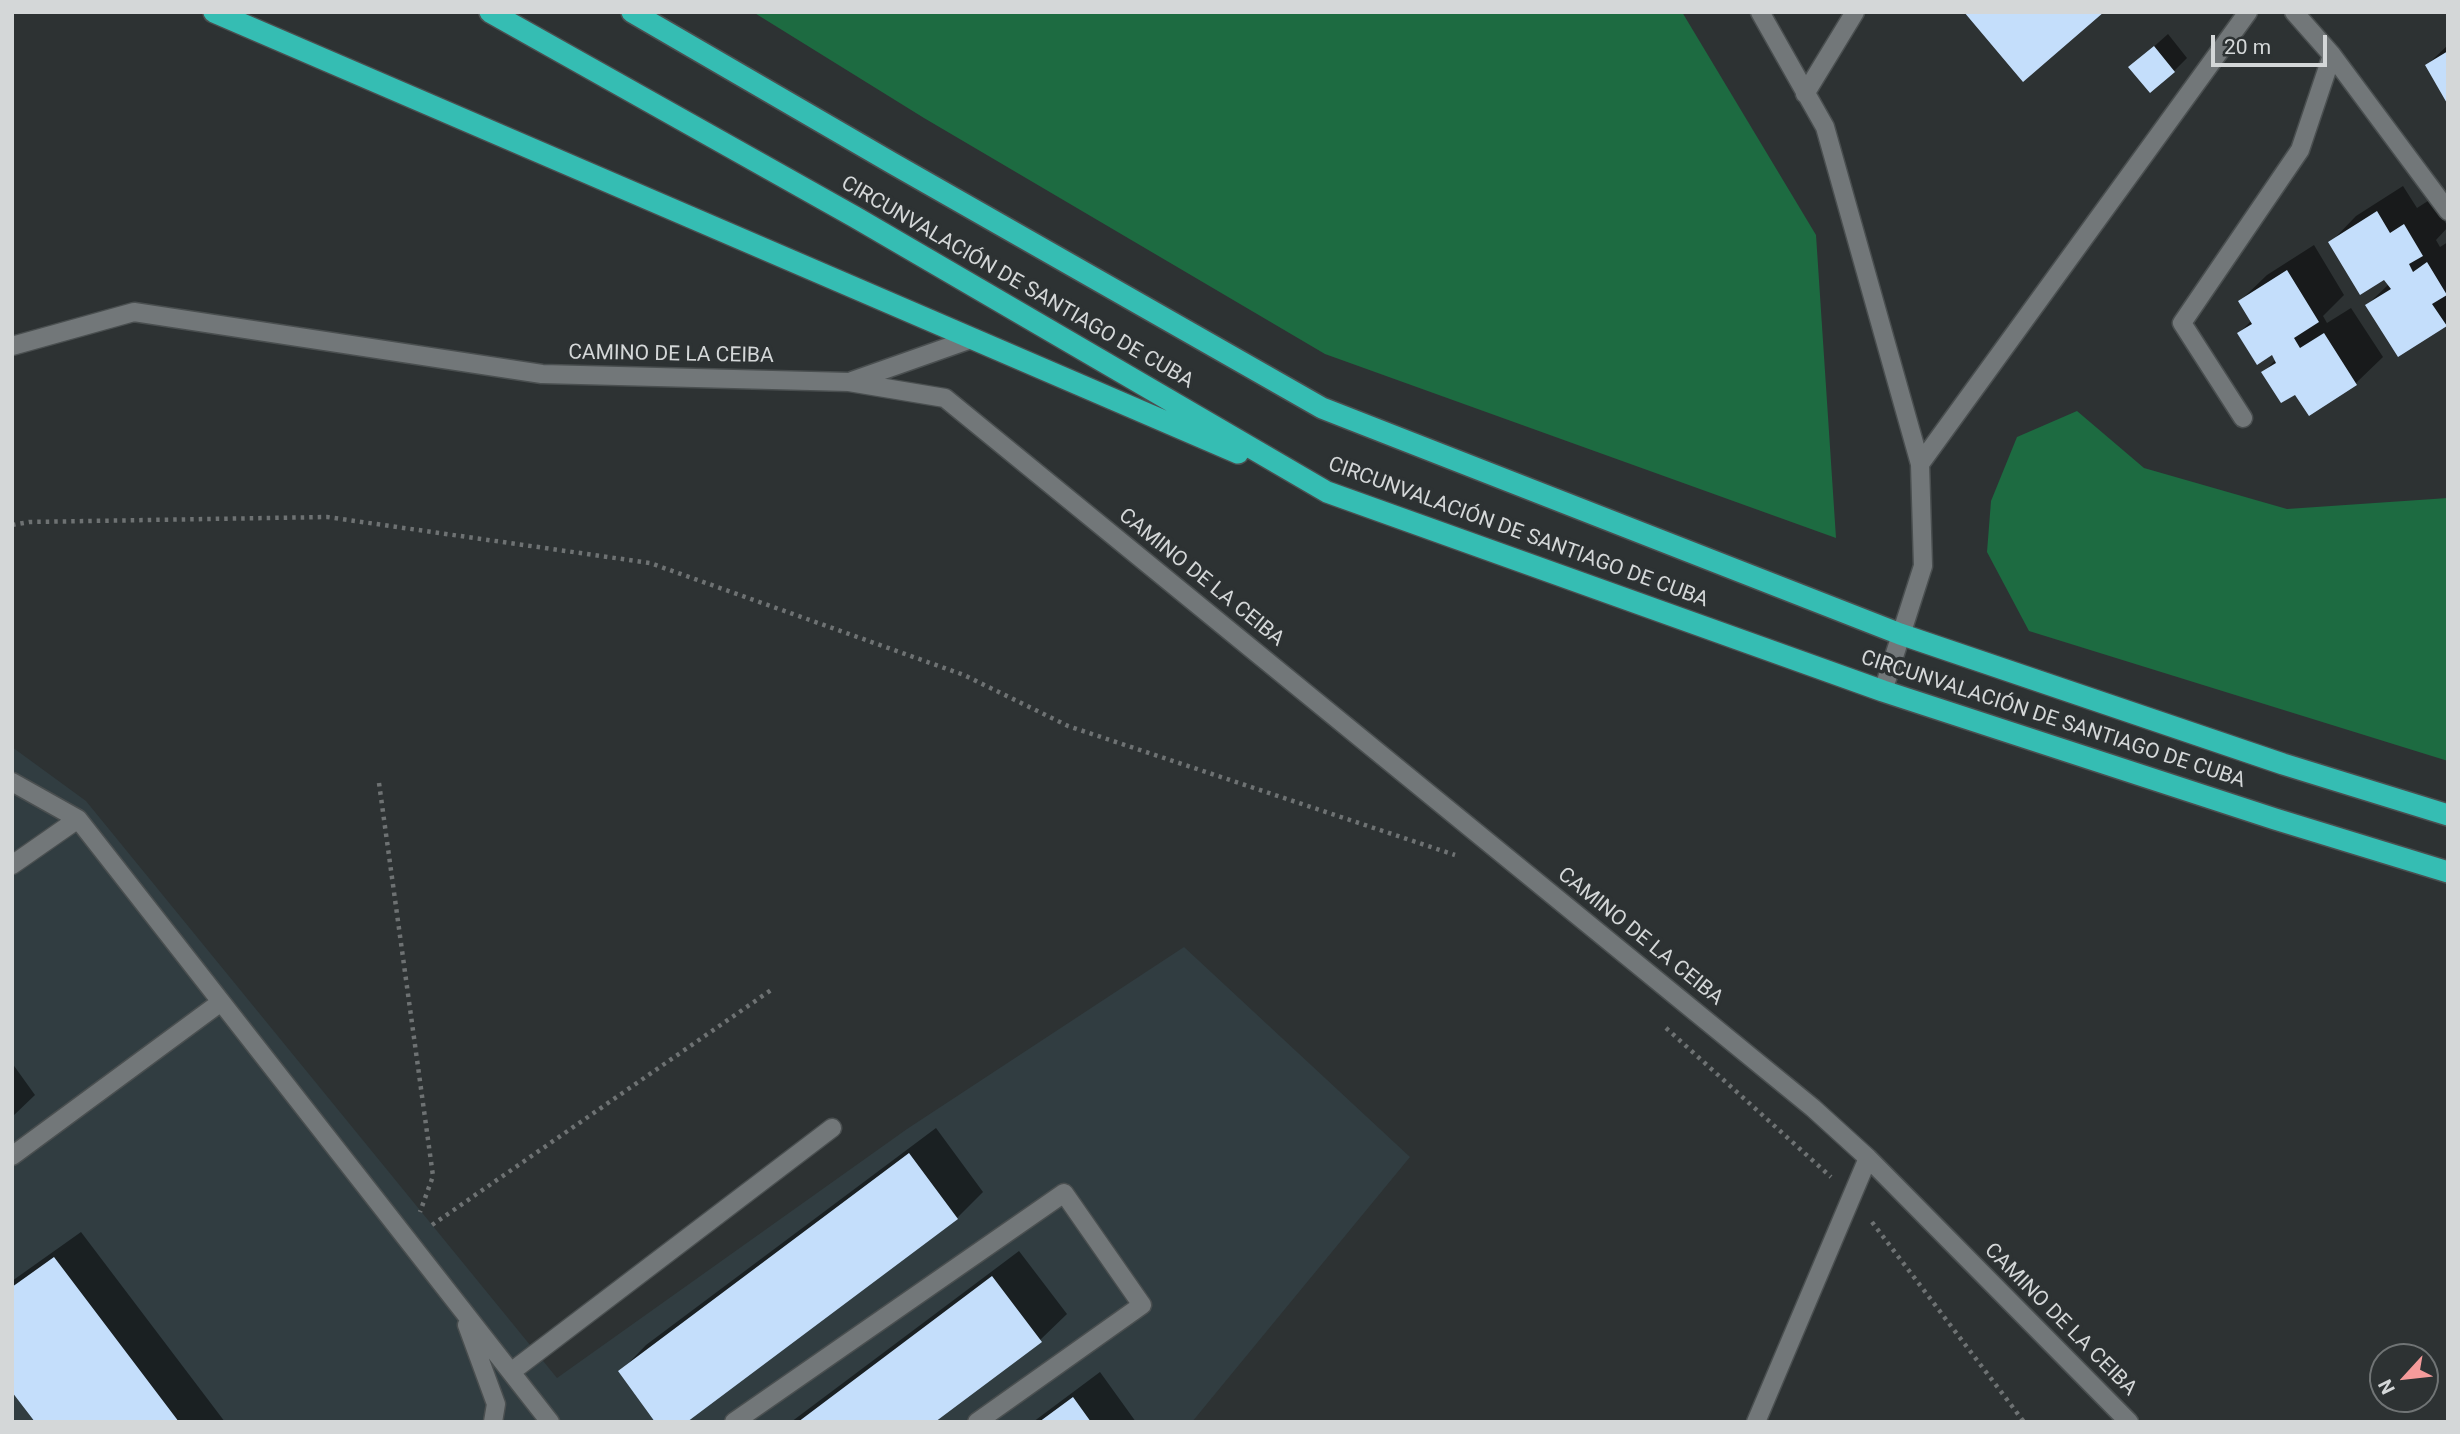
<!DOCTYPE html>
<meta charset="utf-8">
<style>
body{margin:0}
#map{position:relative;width:2460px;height:1434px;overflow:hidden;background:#2d3233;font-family:Roboto,sans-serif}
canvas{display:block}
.frame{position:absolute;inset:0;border:14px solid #d4d7d8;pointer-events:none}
.north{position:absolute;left:2369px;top:1343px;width:70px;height:70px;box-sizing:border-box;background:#2d3233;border:2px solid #707475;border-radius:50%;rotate:243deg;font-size:19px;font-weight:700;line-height:28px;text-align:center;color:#d4d7d8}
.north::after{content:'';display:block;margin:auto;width:24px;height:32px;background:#f59b9b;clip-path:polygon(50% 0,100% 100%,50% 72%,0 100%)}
.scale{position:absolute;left:2211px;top:35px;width:116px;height:32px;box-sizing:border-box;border:4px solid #d4d7d8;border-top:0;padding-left:9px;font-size:21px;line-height:24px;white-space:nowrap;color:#d4d7d8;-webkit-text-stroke:5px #2d3233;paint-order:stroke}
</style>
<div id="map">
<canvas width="2460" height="1434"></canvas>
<div class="frame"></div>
<div class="north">N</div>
<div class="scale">20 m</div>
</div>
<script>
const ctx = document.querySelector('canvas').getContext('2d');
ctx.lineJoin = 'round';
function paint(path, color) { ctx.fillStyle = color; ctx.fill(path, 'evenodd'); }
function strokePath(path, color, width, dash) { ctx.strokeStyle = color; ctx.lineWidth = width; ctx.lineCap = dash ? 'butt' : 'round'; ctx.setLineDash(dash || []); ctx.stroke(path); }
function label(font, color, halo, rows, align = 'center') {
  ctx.font = font + ' Roboto,sans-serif'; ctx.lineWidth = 7; ctx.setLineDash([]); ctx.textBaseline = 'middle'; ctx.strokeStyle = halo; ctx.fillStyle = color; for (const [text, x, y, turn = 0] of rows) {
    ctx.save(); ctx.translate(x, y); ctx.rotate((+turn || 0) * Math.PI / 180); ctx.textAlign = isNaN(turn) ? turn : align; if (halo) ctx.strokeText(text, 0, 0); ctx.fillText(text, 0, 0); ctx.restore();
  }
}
paint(new Path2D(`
 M12,747l74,54 471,577 350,-249 277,-182 226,210 -218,265h-1180z`), '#313d41');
paint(new Path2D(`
 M753,12h929l134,223 20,303 -511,-184 -401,-236z
 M2077,411l67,57 143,41 161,-11v263l-419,-130 -42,-79 4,-51 26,-64z`), '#1d6b41');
paint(new Path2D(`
 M2168,34l19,24 -13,13 -43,-4z
 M2448,45v56l-21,-36z
 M2403,186l14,22 14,-9 17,28 -12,13 4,7 8,-5v81l-2,2 -79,-20 22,-21 -4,-7 -55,-34 26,-27z
 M2314,245l30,50 -21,21 4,7 24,-15 32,49 -27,26 -47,31 -14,-22 -31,-20 12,-13 -4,-6 -33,-20 13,-13 -12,-19 27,-26z
 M12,1063l23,32 -23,22z
 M936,1128l47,64 -26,26 -337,154 26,-27z
 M81,1232l144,190h-188l-25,-32v-109z
 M1019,1251l48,63 -27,26 -108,82h-141z
 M1100,1372l36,50h-103z`), '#0007');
paint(new Path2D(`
 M1964,12h140l-81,70z
 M2154,46l21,26 -25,21 -22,-26z
 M2448,51v54l-23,-40z
 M2377,211l13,22 14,-9 19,32 -14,8 4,8 14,-10 20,33 -15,9 15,22 -49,31 -33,-52 26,-16 -7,-9 -24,15 -32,-53z
 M2287,270l32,52 -25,16 6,10 24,-15 33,52 -48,31 -14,-21 -14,8 -20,-31 15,-9 -4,-8 -15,10 -20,-32 15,-9 -14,-23z
 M909,1153l49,66 -271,203h-32l-37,-51z
 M54,1257l125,165h-144l-23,-30v-105z
 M992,1276l50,66 -107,80h-137z
 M1073,1397l18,25h-52z`), '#c4defb');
const minor = new Path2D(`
 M1760,12l65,115 95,337 3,102 -40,125
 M2294,12l38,43 116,156
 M1805,94l50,-82
 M12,346l122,-34 408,62 307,8 96,16 868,710 55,50 261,264
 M852,381l122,-43
 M2243,418l-61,-95 118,-173 32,-95
 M1920,464l328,-452
 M12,782l66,37 472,603
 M12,865l66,-46
 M12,1156l209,-154
 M467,1325l29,79 -3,18
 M511,1372l321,-244
 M734,1422l330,-229 78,112 -165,117
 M1756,1422l112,-264`);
const highway = new Path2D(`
 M214,12l1024,441
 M490,12l365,205 472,275 556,199 392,128 173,53
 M632,12l260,151 430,245 578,226 383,130 165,51`);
strokePath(minor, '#4a4f50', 21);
strokePath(highway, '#4a4f50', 24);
strokePath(new Path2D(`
 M12,525l17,-3 298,-5 323,46 314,112 104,51 387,129
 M379,783l54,393 -13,36
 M1666,1028l165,149
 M1872,1222l152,200
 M432,1225l342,-237`), '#6e7273', 4.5, [3.5, 5]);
strokePath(minor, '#727779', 18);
strokePath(highway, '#35bdb3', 21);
label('21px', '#d4d7d8', '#2d3233', [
 ["CIRCUNVALACIÓN DE SANTIAGO DE CUBA",1017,283,30],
 ["CAMINO DE LA CEIBA",671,355,1],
 ["CIRCUNVALACIÓN DE SANTIAGO DE CUBA",1518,533,20],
 ["CAMINO DE LA CEIBA",1201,578,39],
 ["CIRCUNVALACIÓN DE SANTIAGO DE CUBA",2053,720,18],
 ["CAMINO DE LA CEIBA",1640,937,39],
 ["CAMINO DE LA CEIBA",2060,1320,45]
]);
</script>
